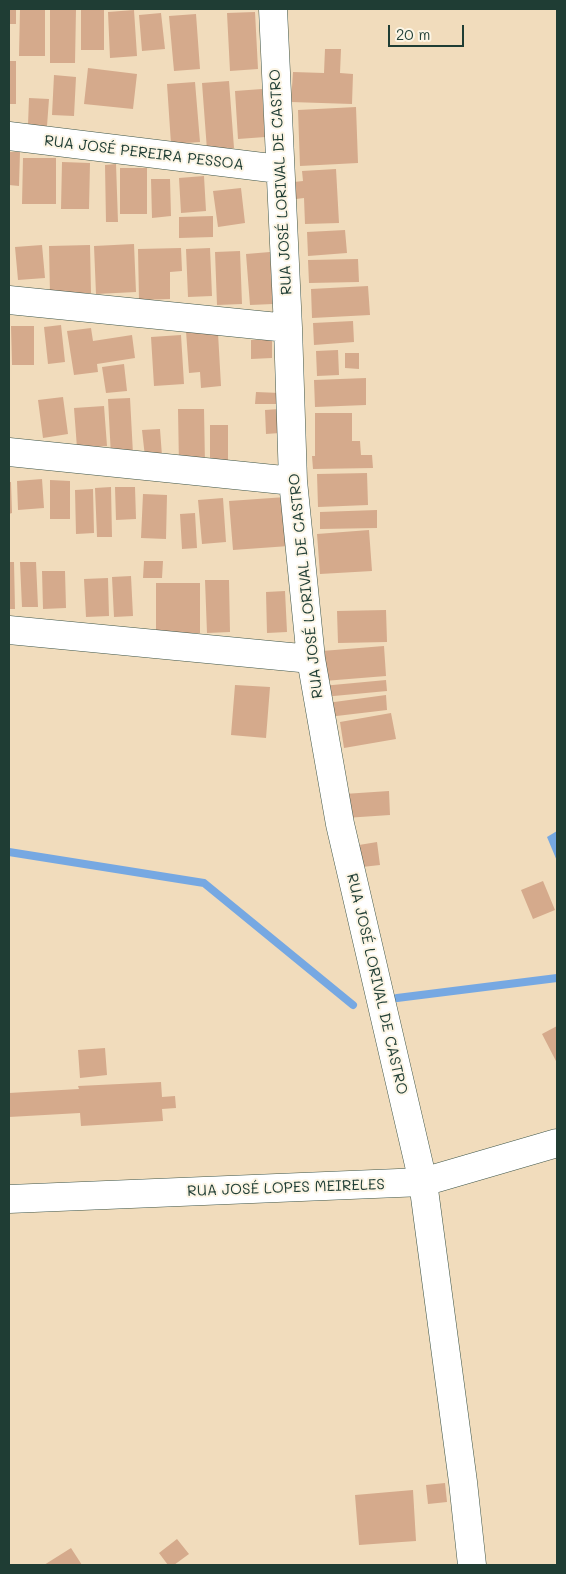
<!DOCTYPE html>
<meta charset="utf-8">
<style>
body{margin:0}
#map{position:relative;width:566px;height:1574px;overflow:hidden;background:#f1dcbc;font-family:Mali,sans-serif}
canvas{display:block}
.frame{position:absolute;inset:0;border:10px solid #1f3d34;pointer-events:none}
.scale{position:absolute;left:388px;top:25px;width:76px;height:22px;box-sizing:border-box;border:2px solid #1f3d34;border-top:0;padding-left:6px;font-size:15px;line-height:18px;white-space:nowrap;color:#1f3d34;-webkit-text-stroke:4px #fcf5e5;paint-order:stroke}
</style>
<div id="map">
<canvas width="566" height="1574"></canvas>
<div class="frame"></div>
<div class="scale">20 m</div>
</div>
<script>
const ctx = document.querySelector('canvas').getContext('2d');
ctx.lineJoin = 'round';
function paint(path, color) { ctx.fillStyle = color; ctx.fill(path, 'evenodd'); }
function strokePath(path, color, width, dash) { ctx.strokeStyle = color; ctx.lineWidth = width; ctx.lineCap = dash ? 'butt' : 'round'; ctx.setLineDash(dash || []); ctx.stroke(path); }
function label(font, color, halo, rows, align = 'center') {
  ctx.font = font + ' Mali,sans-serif'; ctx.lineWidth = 4; ctx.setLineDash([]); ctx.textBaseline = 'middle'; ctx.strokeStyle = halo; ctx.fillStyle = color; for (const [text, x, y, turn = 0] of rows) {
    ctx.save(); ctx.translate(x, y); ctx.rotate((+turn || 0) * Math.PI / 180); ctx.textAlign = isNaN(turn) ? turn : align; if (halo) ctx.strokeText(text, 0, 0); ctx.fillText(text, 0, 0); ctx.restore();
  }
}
paint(new Path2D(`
 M557,831v30l-10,-24z`), '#76a8e2');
strokePath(new Path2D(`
 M9,852l195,31 149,122
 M397,998l160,-20`), '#76a8e2', 8);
paint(new Path2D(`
 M9,9h7v15h-7z
 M20,9h25v47h-26z
 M50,9h26l-1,54h-25z
 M81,9h23v41h-23z
 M134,10l3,46 -27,2 -2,-46z
 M255,12l3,57 -28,2 -3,-58z
 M161,13l4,36 -23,2 -3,-36z
 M196,14l4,55 -26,2 -5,-55z
 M325,49h16l-1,24 13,1 -1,30 -61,-2 2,-30 31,1z
 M9,61h7v43h-7z
 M88,68l49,6 -4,35 -49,-5z
 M54,75l22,2 -2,39 -22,-1z
 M229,81l5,67 -27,2 -5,-67z
 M195,82l5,60 -29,2 -4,-60z
 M262,89l3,48 -27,2 -3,-48z
 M29,98l20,1 -2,27 -19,-1z
 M356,107l2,56 -58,3 -2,-56z
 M9,152h11l-1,34 -10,-1z
 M23,158h33v46h-34z
 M62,162l28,1 -1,46h-28z
 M116,164l2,58h-12l-1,-57z
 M120,168h27v46h-27z
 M336,169l3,54 -34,1 -1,-26 -8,1 -2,-17 9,-1 -1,-10z
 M204,176l2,35 -25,2 -2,-35z
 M151,179h19l1,37 -19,2z
 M241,188l4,35 -27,4 -5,-36z
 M213,216v21l-34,1v-21z
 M345,230l2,23 -39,3 -1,-24z
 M134,244l2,48 -40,2 -2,-48z
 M42,245l3,33 -27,2 -3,-33z
 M90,245l1,48 -41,1 -1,-48z
 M181,248l1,23 -12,1v27l-31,1 -1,-51z
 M210,248l2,48 -24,1 -2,-48z
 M240,251l2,53 -25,1 -2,-53z
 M270,252l3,52 -23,1 -4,-51z
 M358,259l1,23 -50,1 -1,-23z
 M368,286l2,29 -58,3 -1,-29z
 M353,321l1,21 -40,3 -1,-22z
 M61,325l4,37 -17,2 -4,-37z
 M11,326h23v39h-22z
 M91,328l2,13 39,-6 3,23 -38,6 1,8 -24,3 -7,-44z
 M203,330v4l15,-1 3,53 -20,2 -1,-16 -11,1 -3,-42z
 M181,335l3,49 -30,2 -3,-49z
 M251,340h21v18l-21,1z
 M338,350l1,25 -22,1 -1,-25z
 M345,353h14v16l-14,-1z
 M124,364l3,27 -21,2 -4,-26z
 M366,378v27l-51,2 -1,-27z
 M256,392l24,1 -1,11h-24z
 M63,397l5,37 -25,4 -5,-38z
 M130,398l3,56 -22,2 -3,-57z
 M104,406l3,40 -30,2 -3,-40z
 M178,409h26l1,56 -26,1z
 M279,409l1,24 -14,1 -1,-24z
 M315,413h37v28h8l1,14h11l1,13 -60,1 -1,-13h3z
 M210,425h18v40h-18z
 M160,429l2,27 -17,1 -3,-27z
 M367,473l1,32 -50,2 -1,-33z
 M42,479l2,29 -26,2 -1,-29z
 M50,480l20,1v38h-20z
 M9,482h2l1,31 -3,1z
 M111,487l1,50h-15l-2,-49z
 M115,487h20l1,32 -20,1z
 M93,489l1,44 -18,1 -1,-44z
 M143,494l24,1 -1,44 -25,-1z
 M286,497l3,49 -56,4 -4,-49z
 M223,498l3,44 -24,2 -4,-44z
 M377,510v18l-57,1v-17z
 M195,513l2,35 -15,1 -2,-35z
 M369,530l3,41 -52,3 -3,-40z
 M144,561h19l-1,17h-19z
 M9,562h5l1,47h-6z
 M20,562h16l2,45h-16z
 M42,571h23l1,37 -23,1z
 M131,576l2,40 -19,1 -2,-40z
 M108,578l1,38 -23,1 -2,-38z
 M205,580h24l1,52 -23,1z
 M156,583h44v50h-44z
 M285,591l2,41 -20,1 -1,-41z
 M386,610l1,32 -49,1 -1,-32z
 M384,646l2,30 -62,5 -2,-30z
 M386,680l1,11 -64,6 -1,-11z
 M235,685l35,2 -4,51 -35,-3z
 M386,695l1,15 -59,7 -1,-14z
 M391,713l5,26 -52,9 -4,-26z
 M389,791l1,24 -45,3 -1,-24z
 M377,842l3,23 -18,2 -3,-22z
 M543,881l12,29 -22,9 -12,-29z
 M557,1026v37l-15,-29z
 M105,1048l2,27 -27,3 -2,-28z
 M161,1082l1,15 13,-1 1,12 -14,1 1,12 -82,5 -1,-13 -71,4v-24l70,-4 -1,-3z
 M445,1483l2,19 -19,2 -2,-19z
 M413,1490l3,51 -57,4 -4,-50z
 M177,1539l12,15 -15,11h-6l-9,-12z
 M71,1548l11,17h-38z`), '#d5aa8c');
const minor = new Path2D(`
 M273,9l15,319 5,153 18,178 29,165 83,358 40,300 9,83
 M9,136l270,33
 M9,300l279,28
 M9,452l284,29
 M9,630l302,29`);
const major = new Path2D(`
 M9,1199l414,-17 134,-39`);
strokePath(minor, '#3e5548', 29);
strokePath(major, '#3e5548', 29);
strokePath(minor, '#fff', 28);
strokePath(major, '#fff', 28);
label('15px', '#1f3d34', '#fcf5e5', [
 ["RUA JOSÉ PEREIRA PESSOA",144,153,7],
 ["RUA JOSÉ LORIVAL DE CASTRO",281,182,-93],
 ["RUA JOSÉ LORIVAL DE CASTRO",306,586,-96],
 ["RUA JOSÉ LORIVAL DE CASTRO",377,984,77],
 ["RUA JOSÉ LOPES MEIRELES",286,1188,-2]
]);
</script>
